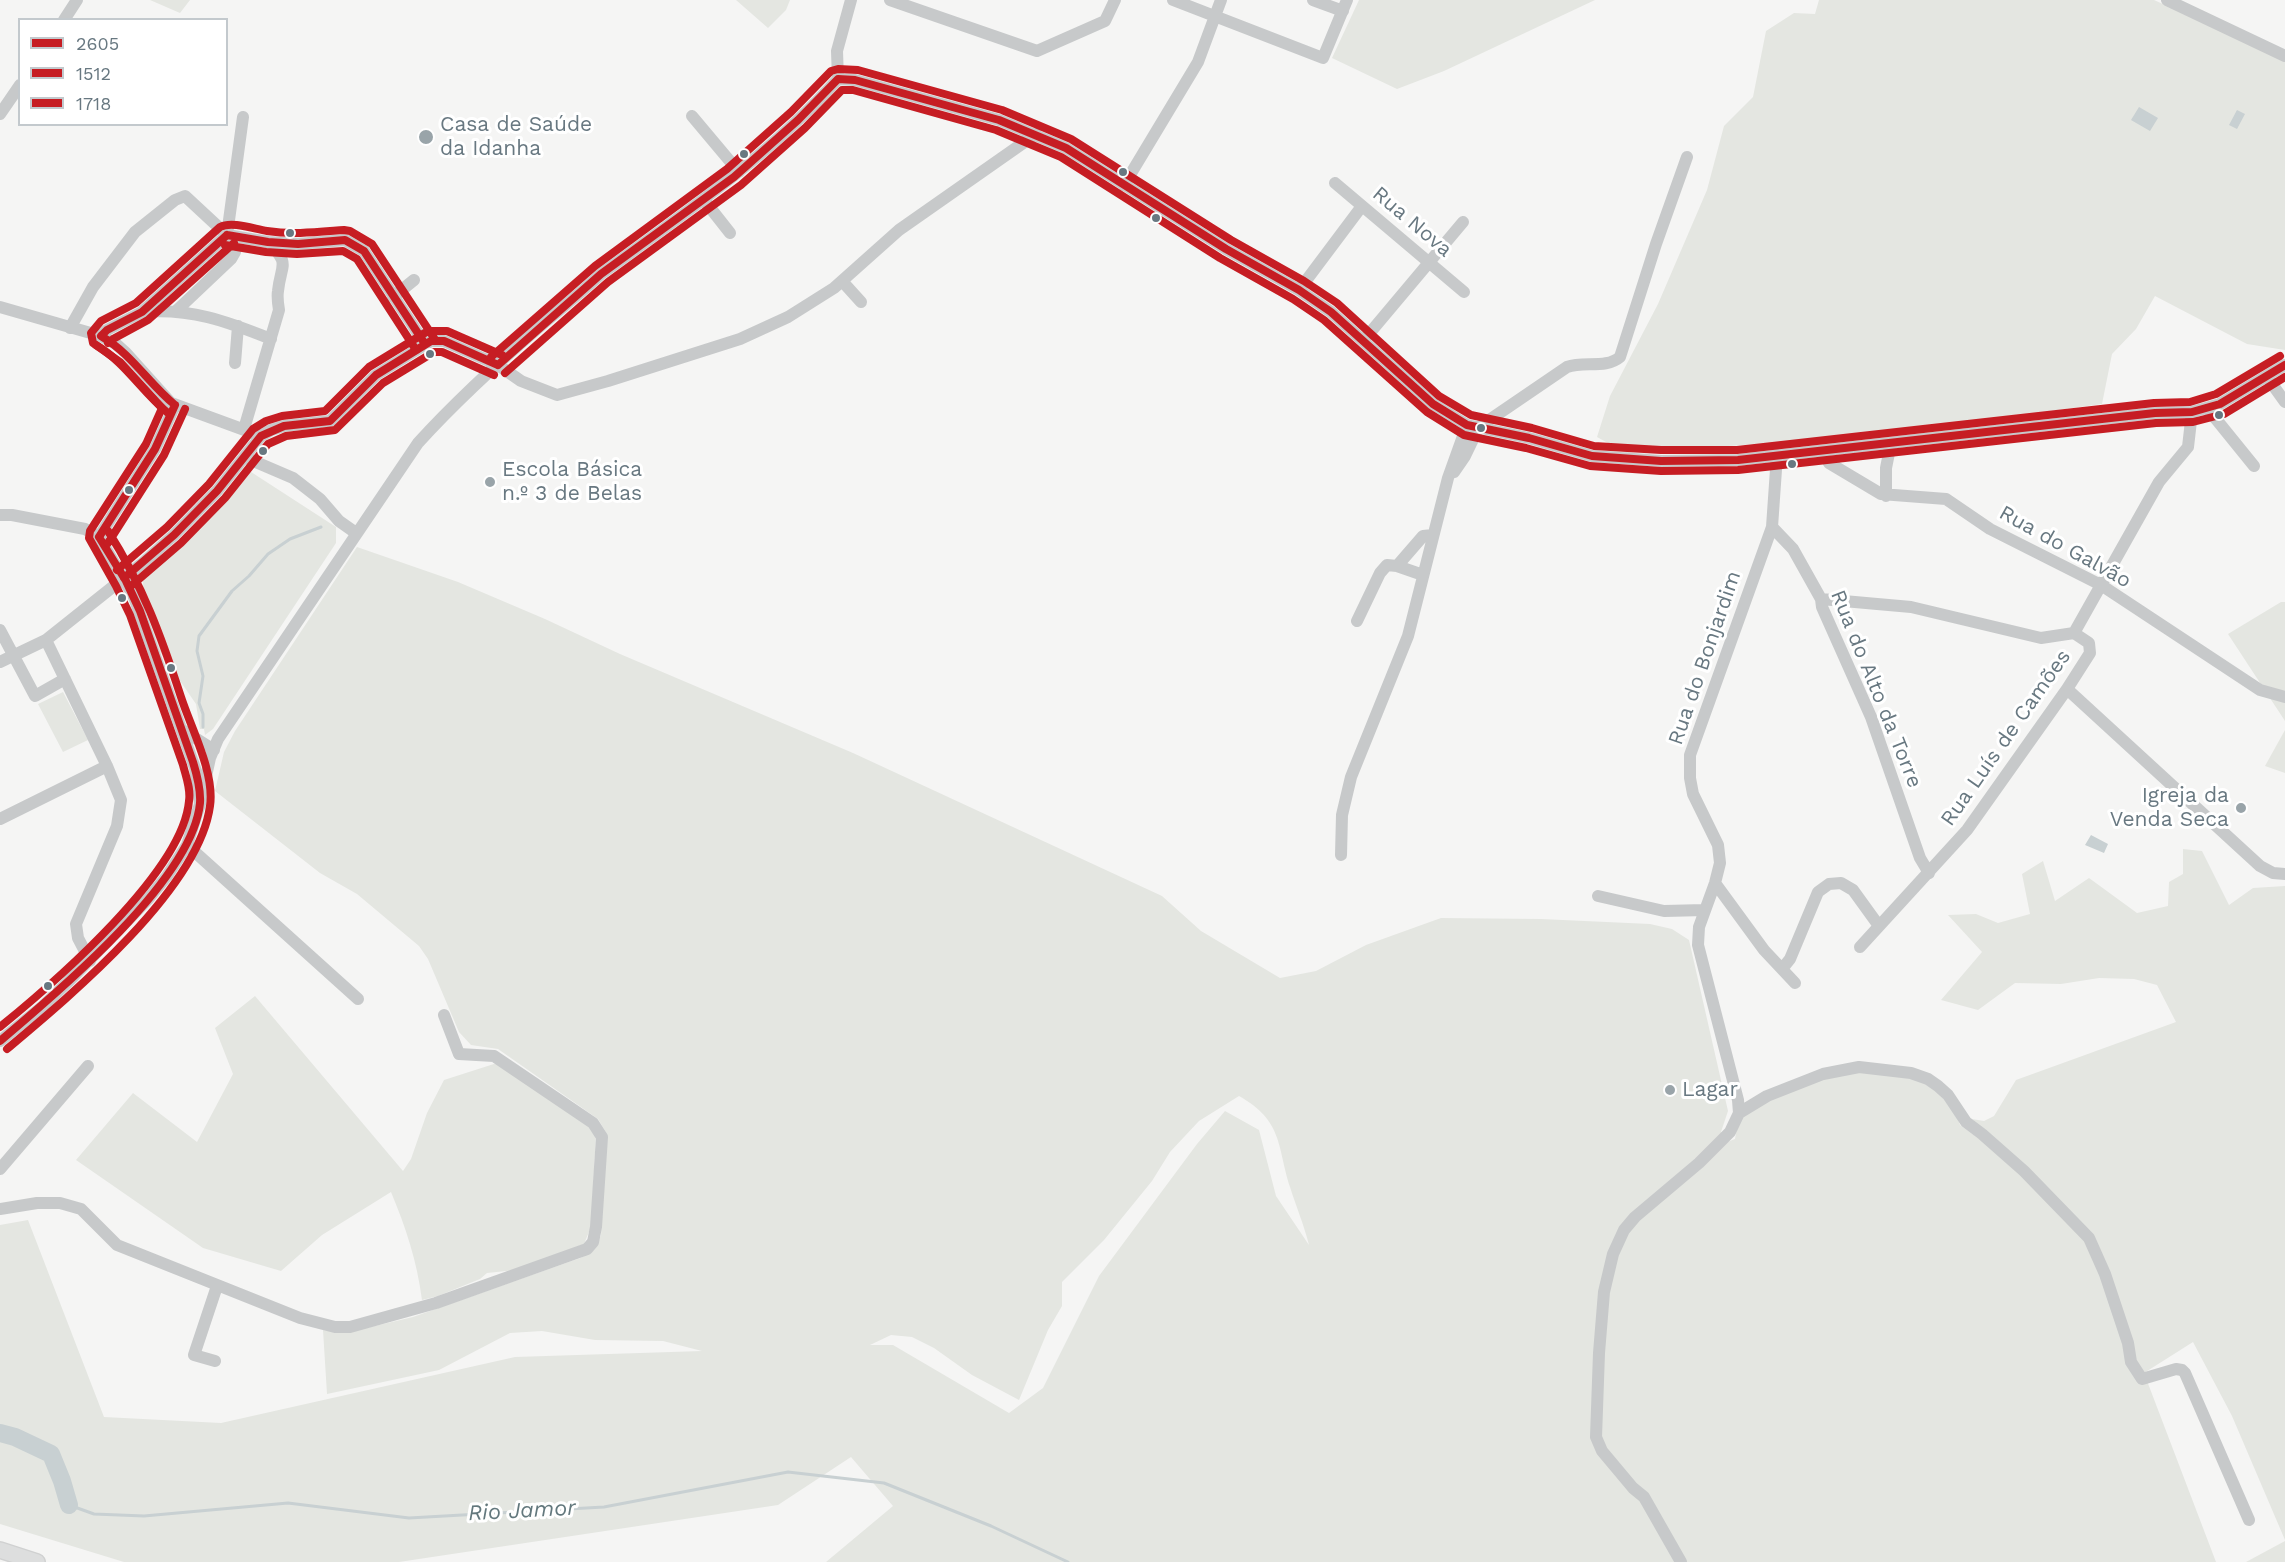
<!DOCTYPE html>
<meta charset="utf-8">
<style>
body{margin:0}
#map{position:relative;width:2285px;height:1562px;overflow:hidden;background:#f5f5f4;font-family:"Work Sans",sans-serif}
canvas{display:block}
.legend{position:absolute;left:18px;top:18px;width:210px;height:108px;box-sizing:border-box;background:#fff;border:2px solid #c3c9cd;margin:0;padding:8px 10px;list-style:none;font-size:18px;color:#687881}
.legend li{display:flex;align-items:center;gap:12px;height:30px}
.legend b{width:30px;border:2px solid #c3c9cd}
</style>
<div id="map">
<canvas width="2285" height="1562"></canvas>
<ul class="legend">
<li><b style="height:8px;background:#c61d23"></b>2605</li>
<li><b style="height:8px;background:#c61d23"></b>1512</li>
<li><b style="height:8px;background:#c61d23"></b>1718</li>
</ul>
</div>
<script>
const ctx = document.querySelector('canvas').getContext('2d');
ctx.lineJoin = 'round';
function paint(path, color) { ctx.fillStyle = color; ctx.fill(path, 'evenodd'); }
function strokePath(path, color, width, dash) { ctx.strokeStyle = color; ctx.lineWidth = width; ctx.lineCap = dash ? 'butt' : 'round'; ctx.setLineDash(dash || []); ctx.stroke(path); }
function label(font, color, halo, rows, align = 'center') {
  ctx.font = font + ' "Work Sans",sans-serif'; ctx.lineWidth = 6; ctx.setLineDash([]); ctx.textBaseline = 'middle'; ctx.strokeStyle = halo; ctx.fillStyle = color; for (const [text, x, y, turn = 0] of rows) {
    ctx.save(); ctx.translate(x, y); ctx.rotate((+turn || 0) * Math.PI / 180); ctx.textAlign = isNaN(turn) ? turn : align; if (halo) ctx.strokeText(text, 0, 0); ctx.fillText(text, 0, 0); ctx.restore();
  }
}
paint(new Path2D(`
 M150,0h40l-10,13z
 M736,0h54l-4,10 -18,18z
 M1359,0h236l-151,71 -47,18 -65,-31z
 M1819,0h335l131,59v291l-38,-6 -92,-48 -19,33 -24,25 -10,50 -242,33 -234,16 -29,-16 13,-41 48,-92 49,-114 17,-64 29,-29 13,-66 28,-18 21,1z
 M248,470l88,57v16l-123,186 -8,6 -1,-6h-4l-4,-25 -42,-61 -10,-41 -1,-21z
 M357,547l101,35 87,37 75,35 233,99 309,143 39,35 79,47 36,-7 50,-26 75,-27 100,1 109,5 22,5 17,11 39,171 -7,21 6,10 8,-3 4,-22 29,-19 71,-25 48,-2 42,12 26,28 5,14 52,38 -40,-44 12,2 10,-5 22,-36 160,-58 -19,-37 -23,-6 -35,-1 -38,6 -46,-1 -37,27 -37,-10 41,-48 -34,-37 28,-1 22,9 32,-9 -8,-40 21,-13 12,40 34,-23 48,35 31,-7 1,-24 14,-8v-25l19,2 27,54 24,-17 32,-2v654l-53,-124 -39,-74 -49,31 72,189h-1390l67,-56 -42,-49 -73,48 -379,57h-275l-124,-38v-299l28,-5 76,197 117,6 294,-66 187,-6 -39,-10 -68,-1 -53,-9 -32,2 -71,37 -112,24 -4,-64 22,3 68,-16 150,-53c20,-7 31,-8 38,-29l6,-101 -9,-15 -100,-70 -27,-4 -12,-13 -31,-73 -9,-13 -62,-52 -37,-21 -105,-82 9,-39 11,-21zM1239,1096c44,25 38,49 51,91 6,19 14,38 19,58l-33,-49 -17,-66 -34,-19 -28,33 -98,132 -56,112 -34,25 -116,-68h-23l21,-10 21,2 22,11 38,27 47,25 29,-70 14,-24v-24l42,-42 48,-59 18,-29 29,-31z
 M2281,602h4v119l-57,-87z
 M63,692l25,48 -25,12 -25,-48z
 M2285,730v43l-20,-7z
 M255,996l148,175 8,-12 16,-46 17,-33 53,-17 93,61 6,10 -5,93 -7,17 -68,26 -29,3 -7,6 -42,17 -16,4c-5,-39 -16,-72 -31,-108l-69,43 -41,36 -78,-23 -127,-88 57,-67 64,49 36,-68 -18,-46z
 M2285,1541v21h-39z`), '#e4e6e1');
paint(new Path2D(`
 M2139,107l19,11 -8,13 -19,-11z
 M2237,110l8,4 -8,15 -8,-4z
 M2091,835l17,9 -4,9 -19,-8z`), '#c8d0d2');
strokePath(new Path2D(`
 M203,727v-13l-4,-11 4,-27 -6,-25 2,-15 33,-45 17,-15 19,-22 22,-15 31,-12
 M69,1505l25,9 50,2 144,-13 121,15 195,-11 184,-35 96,11 107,43 77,36`), '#c8d0d2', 3);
strokePath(new Path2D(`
 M0,1433l15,4 36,17 11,27 7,24`), '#c8d0d2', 18);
const major = new Path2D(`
 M0,1550l37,12`);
strokePath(major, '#d0d1d1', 18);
strokePath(new Path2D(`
 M890,0l147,51 68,-30 10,-21
 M1173,0l150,58 24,-58
 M1313,0l30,11
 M2167,0l118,56
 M64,20l13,-20
 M838,79l-1,-28 14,-51
 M0,114l20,-29
 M692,116l47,56
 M1335,183l129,109
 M1124,185l74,-123 23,-62
 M704,200l26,33
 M227,235l41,7 30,2 47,-4 19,11 61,93
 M227,235l16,-118
 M842,281l19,21
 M1299,290l63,-84
 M393,297l21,-17
 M0,307l101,29 15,8 10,9 45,50 90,33
 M142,312c49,-4 84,9 129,27
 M70,328l23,-41 42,-55 40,-32 10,-4 42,39 8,17 -4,7 -56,53
 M101,336l6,-6 35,-18 85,-77
 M1363,341l100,-119
 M235,363l3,-37
 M2267,377l18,25
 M2207,408l47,58
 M244,429l35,-119c-1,-6 -2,-13 -1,-19 3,-28 13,-26 -10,-49
 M1822,451l7,12 52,31 65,5 44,30 111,56 159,105 25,7
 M244,457l49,21 27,21 19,22 17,12
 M1454,472l11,-16 14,-29 88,-60c17,-6 39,2 53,-10l36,-113 31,-87
 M1886,496v-28l5,-25
 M0,515h12l73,14 14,8 35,60 61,171 5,36 -13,41 -20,31 -18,22 -81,84 -26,25 -42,34
 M1772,527l21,22 28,50 1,8 49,110 49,141 9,15
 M99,537l56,-88 20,-44
 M1423,575l-26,-9 26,-30 10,-1
 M1821,599l90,8 130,31 33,-5
 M1357,621l23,-48 7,-8 10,1
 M0,630l35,66 30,-17
 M46,640l61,126 14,34 -4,26 -41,98 2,14 12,23
 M0,662l46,-22 98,-78 30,-27 43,-44 44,-55 10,-6 13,-4 46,-5 46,-46 55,-34h13l54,24 23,16 36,14 51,-14 132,-42 48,-22 46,-29 65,-58 137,-96
 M2067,689l193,177 13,7 12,1
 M181,729l33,21
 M200,804l10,-46 8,-19 200,-296c39,-43 83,-83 127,-121 19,-16 38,-31 56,-48 83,-60 168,-118 237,-195l17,1 144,40 67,28 160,101 73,41 32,22 102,92 34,21 62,13 63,18 69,5 77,-1 417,-47 37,-1 28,-8 65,-39
 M0,819l107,-53
 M187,845l171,154
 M1341,855l1,-40 9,-38 57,-141 40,-158 19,-53
 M1715,883l49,67 31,33
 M1598,896l66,15 41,-1
 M1860,947l107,-117 100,-141 23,-36 -1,-10 -15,-10 85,-151 29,-35 4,-35
 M1782,969l8,-10 28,-67 11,-8 12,-1 12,7 26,36
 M1739,1113l-1,-13 -40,-155 1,-18 16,-44 5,-20 -2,-18 -25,-51 -3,-16v-23l82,-228 5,-72
 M0,1169l88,-103
 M0,1209l37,-6h23l21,6 36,36 183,73 35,9h15l86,-24 151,-54 6,-7 3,-15 6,-90 -9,-14 -99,-67 -35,-2 -15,-39
 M215,1361l-21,-6 23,-69
 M1681,1562l-37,-65 -11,-9 -31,-37 -6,-14 3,-84 5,-61 9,-38 11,-24 11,-13 64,-54 31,-31 9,-19 28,-17 56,-22 36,-7 52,6 17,6 10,7 10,9 18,27 16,12 42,37 65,67 16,36 23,69 3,19 11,17 34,-10 6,1 3,3 64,147`), '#c7c9ca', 12);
strokePath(major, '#dddede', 15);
strokePath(new Path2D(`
 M227,235l41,7 30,2 47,-4 19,11 61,93
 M101,336l6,-6 35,-18 85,-77
 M101,336c32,19 47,47 74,69
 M498,365l103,-91 133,-97 64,-57 40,-41 17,1 144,40 67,28 160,101 73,41 32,22 102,92 34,21 62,13 63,18 69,5 77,-1 417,-47 37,-1 28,-8 65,-39
 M99,537l56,-88 20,-44
 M124,578l50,-43 43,-44 44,-55 23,-10 46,-5 46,-46 55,-34h13l54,24
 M0,1041c57,-48 193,-162 200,-238 1,-14 -3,-28 -7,-41l-53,-151 -14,-30 -27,-44`), '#c61d23', 8);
strokePath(new Path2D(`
 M225,245l41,7 31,2 46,-3 14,8 59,91
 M108,343l5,-4 35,-19 86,-77
 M96,345c30,18 46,47 72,68
 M505,373l103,-91 133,-97 64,-57 37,-38h11l143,40 65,27 159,101 73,41 31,21 103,92 37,23 62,13 64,18 71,5 77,-1 418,-47 37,-1 31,-8 61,-37
 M108,543l56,-88 21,-46
 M131,586l50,-43 44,-45 43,-54 18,-8 49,-6 48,-47 51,-31h8l52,23
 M7,1049c62,-52 192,-160 203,-243 5,-33 -19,-78 -29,-109 -20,-61 -38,-111 -73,-166`), '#c61d23', 8);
strokePath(new Path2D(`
 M491,357l104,-91 132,-97 64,-57 40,-41 7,-2 20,1 144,40 69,29 160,101 73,41 33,22 102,93 32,19 61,13 62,18 67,4h76l417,-47 36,-1 26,-8 64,-38
 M117,570l50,-43 42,-43 44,-55 13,-8 16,-5 43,-5 44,-44 59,-36h19l55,24
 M0,1027c54,-44 183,-155 189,-226 2,-12 -3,-24 -6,-36l-53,-150 -14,-29 -27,-48 1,-7 56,-87 16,-36 -42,-46 -27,-19 -2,-10 10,-12 35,-18 84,-76c12,-6 34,2 47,4 26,4 51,1 77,-1l6,1 22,13 62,94`), '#c61d23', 8);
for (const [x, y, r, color] of [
 [426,137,8,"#99a4a9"],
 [744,154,5,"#687881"],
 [1123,172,5,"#687881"],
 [1156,218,5,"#687881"],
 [290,233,5,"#687881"],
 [430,354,5,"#687881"],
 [2219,415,5,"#687881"],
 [1481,428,5,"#687881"],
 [263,451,5,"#687881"],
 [1792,464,5,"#687881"],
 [490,482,6,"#99a4a9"],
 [129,490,5,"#687881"],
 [122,598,5,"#687881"],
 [171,668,5,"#687881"],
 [2241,808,6,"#99a4a9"],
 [48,986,5,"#687881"],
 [1670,1090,6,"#99a4a9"]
]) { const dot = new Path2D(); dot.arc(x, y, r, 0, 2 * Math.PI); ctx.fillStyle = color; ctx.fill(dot); strokePath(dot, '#fff', 2); }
label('21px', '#687881', '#fff', [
 ["Casa de Saúde",440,125],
 ["da Idanha",440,149],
 ["Escola Básica",502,470],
 ["n.º 3 de Belas",502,494],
 ["Igreja da",2229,796,"right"],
 ["Venda Seca",2229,820,"right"],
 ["Lagar",1682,1090]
], 'left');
label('21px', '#687881', '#fff', [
 ["Rua Nova",1412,222,40],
 ["Rua do Galvão",2065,547,29],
 ["Rua do Bonjardim",1705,658,-71],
 ["Rua do Alto da Torre",1876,689,68],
 ["Rua Luís de Camões",2006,738,-55]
]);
label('italic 22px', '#63787d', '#fff', [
 ["Rio Jamor",522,1511,-3]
]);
</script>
